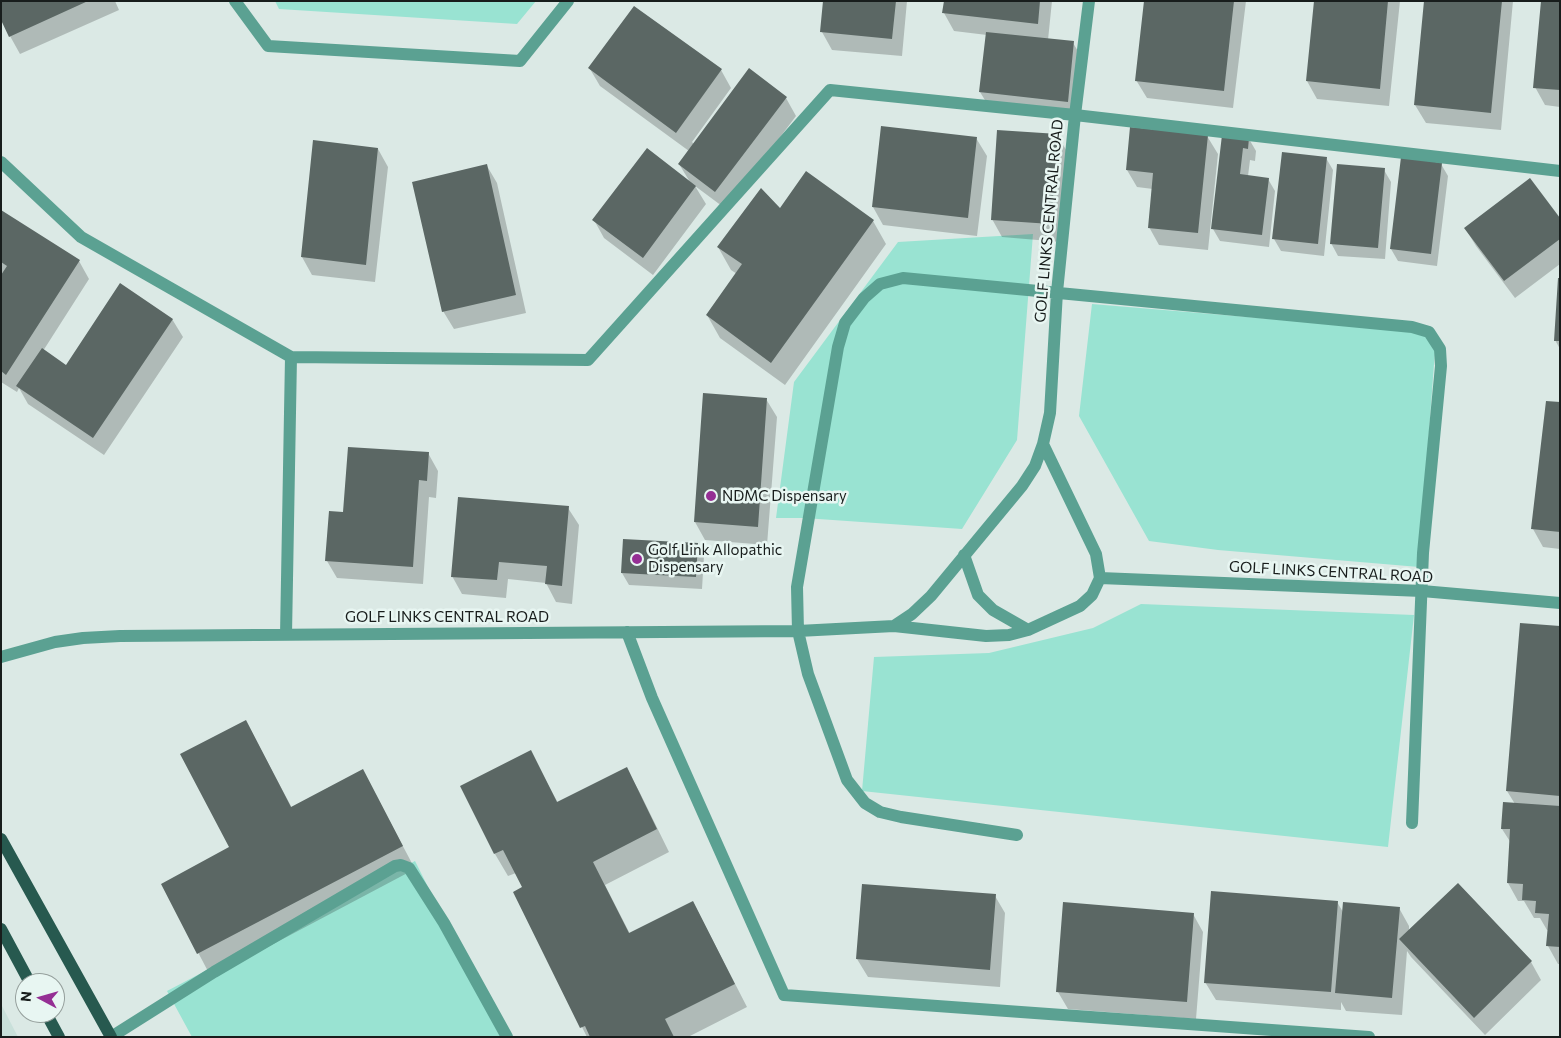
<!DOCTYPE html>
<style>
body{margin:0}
#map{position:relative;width:1561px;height:1038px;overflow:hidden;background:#dbe9e5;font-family:Commissioner,sans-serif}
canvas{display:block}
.frame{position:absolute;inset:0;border:2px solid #181d1c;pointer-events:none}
.north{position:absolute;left:15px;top:973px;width:50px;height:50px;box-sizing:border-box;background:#e8f6f2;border:1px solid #959f9c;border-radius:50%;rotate:276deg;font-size:14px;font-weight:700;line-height:20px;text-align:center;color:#181d1c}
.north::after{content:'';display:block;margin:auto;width:18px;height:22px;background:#952f94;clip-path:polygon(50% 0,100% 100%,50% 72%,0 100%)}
</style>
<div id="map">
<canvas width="1561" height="1038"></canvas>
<div class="frame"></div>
<div class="north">N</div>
</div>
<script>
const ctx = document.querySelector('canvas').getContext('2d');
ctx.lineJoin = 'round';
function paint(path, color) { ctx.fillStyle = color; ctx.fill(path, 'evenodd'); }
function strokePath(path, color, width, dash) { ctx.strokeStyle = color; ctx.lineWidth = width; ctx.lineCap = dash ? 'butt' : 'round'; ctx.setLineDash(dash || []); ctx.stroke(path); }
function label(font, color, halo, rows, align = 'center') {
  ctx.font = font + ' Commissioner,sans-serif'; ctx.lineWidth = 5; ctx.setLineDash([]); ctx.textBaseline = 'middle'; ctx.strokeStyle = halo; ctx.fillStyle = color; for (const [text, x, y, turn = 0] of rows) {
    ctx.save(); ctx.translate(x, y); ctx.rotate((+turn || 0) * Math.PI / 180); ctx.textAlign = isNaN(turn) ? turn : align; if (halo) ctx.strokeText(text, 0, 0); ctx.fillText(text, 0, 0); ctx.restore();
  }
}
paint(new Path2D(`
 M1,1004l17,33h-17z`), '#c9e0da');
paint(new Path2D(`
 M275,1h261l-19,23 -238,-15z
 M1033,234l-16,206 -55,89 -158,-11h-28l18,-136 104,-140z
 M1092,304l300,25 44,8 -17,230 -201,-17 -69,-9 -70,-125z
 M1141,604l273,11 -26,232 -526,-56 12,-134 115,-4 104,-25z
 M415,861l88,176h-311l-25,-46z`), '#99e3d2');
paint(new Path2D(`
 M1,1h114l4,9 -99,44 -10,-18z
 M825,1h82l-5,55 -70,-6 -10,-18z
 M945,1h107l-4,39 25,3 11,18 -7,59 -86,-10 -11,-18 7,-57 -33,-4 -10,-18z
 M1145,1h101l-13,107 -86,-10 -11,-18z
 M1315,1h85l-11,105 -72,-7 -10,-18z
 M1425,1h88l-12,129 -75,-7 -11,-18z
 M1560,1v106l-15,-2 -10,-18z
 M590,69l131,1 10,18 -39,54 2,2 92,-46 10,18 -70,93 -31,-23 11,18 -53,71 -49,-37 -10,-18 96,-38 -11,-18 10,-13 -89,-65z
 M1057,135l11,18 -7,89 -59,-5 -10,-18z
 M1207,136l11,18 -10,96 -49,-5 -10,-18 4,-38 -16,-2 -10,-17z
 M1223,136l26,3 7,12 -1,10 -5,-1 -2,16 20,3 7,12 -6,56 -49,-6 -7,-12z
 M976,138l11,18 -10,80 -94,-11 -10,-18z
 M315,142l63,7 10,18 -13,115 -63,-7 -10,-18z
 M1326,158l7,12 -9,86 -43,-5 -7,-12z
 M1402,159l39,5 7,12 -11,90 -39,-5 -7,-12z
 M487,166l10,17 29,130 -72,16 -11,-18z
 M1384,170l7,12 -6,77 -47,-3 -7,-13z
 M780,210l93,11 13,23 -101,141 -65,-47 -13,-23 30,-41 -6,-4 -13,-23z
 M1,211l78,50 10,18 -46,72 23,16 106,-48 11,18 -79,118 -76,-51 -9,-16 -2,4 -16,-10v-105l2,-3 -2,-1z
 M1560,220v44l-45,34 -39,-52 -11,-18z
 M1560,276v73l-5,-9z
 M704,394l62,5 11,18 -10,128 -62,-5 -10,-18z
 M1560,404v145l-17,-2 -10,-18z
 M428,453l10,18 -2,27 -7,-1 -6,87 -86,-6 -10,-17 17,-48z
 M568,508l11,17 -7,79 -16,-2 -10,-19 -38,-4 -2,19 -44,-4 -10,-18z
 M697,544l7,12 -2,33 -73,-4 -7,-12z
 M1560,627v337h-2l-10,-18 1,-16h-2l-7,-12h-6l-10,-17h-6l-10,-18 3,-40 -9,-14 13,-25 -8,-13z
 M258,744l34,64 71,-37 52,98 -204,108 -49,-93 69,-36z
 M530,751l28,52 68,-35 13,23 30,61 -64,33 25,49 63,-32 54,105 -59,30h-101l-73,-145 9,-4 -7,-15 -8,3 -13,-22z
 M995,896l10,17 -5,74 -132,-10 -11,-18z
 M1337,902l6,10 56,-4 10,18v6l122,30 10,18 -56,55 -74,-78 -4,-6 -5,64 -56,-4 -5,-9v8l-125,-10 -11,-18z
 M1193,914l10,18 -7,87 -128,-10 -10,-17z`), '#0003');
paint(new Path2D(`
 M1,1h87l-79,36 -8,-17z
 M823,1h73l-4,38 -72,-7z
 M944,1h96l-2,23 -96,-11z
 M1144,1h90l-10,90 -89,-10z
 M1314,1h74l-8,88 -74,-8z
 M1424,1h78l-11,112 -77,-8z
 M1541,1h19v89l-27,-2z
 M634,6l88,63 -46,64 -88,-65z
 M986,32l88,9 -6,61 -89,-10z
 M749,68l38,29 -72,95 -37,-28z
 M881,126l96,11 -9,81 -96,-11z
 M1130,127l78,8 -10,98 -50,-5 5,-55 -27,-3z
 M997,130l61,4 -7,90 -60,-4z
 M1222,135l27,3 -1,11 -5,-1 -3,26 29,4 -7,57 -51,-6z
 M313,140l65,8 -12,117 -65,-8z
 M647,148l49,38 -53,72 -51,-38z
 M1282,152l45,5 -9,87 -46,-5z
 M1401,157l41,6 -11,91 -41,-5z
 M487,164l29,131 -74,17 -30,-130z
 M1337,164l48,4 -7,80 -48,-4z
 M806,171l68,49 -103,143 -65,-48 36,-51 -25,-17 44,-59 19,20z
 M1530,178l30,40v21l-56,42 -40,-53z
 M1,210l79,50 -74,115 -5,-4v-96l6,-9 -6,-4z
 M1558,278h2v63h-6z
 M120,283l53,36 -80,119 -77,-52 26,-38 24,17z
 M703,393l64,5 -9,129 -64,-5z
 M1546,401l14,1v130l-29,-3z
 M348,447l81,5 -2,29 -8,-1 -6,87 -88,-6 4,-50 14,1z
 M458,497l111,9 -7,80 -17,-2 2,-18 -48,-4 -2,18 -46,-3z
 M623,539l75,4 -2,34 -75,-4z
 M1520,623l40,3v170l-54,-5z
 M246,720l45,87 72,-38 40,77 -206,108 -36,-70 68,-37 -49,-93z
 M531,750l26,52 70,-35 30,62 -64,33 36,71 64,-32 42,83 -70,35 9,18h-84l-5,-11 -5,2 -67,-136 9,-5 -19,-37 -9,4 -34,-68z
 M1503,802l57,4v141l-14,-1 3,-32 -14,-1 1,-12 -14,-1 1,-16 -16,-1 3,-54h-9z
 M1458,883l74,78 -58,57 -75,-79z
 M862,884l134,10 -6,76 -134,-11z
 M1211,891l127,10 -7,91 -127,-9z
 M1063,902l131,11 -7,89 -131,-10z
 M1343,902l57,5 -8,91 -57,-5z`), '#5b6764');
strokePath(new Path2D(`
 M235,1l33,45 252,15 48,-60
 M1,162l80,75 210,120
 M964,555l14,40 15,15 35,20
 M1100,578l322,13 138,12
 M894,626l92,10 23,-1 19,-5 52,-24 12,-11 8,-17 -4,-24 -53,-110
 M627,632l25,66 132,297 585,42
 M286,635l5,-278 297,3 242,-270 245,25 485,56
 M1,657l54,-15 28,-4 37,-2 678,-5 96,-5 18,-12 19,-18 91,-110 13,-20 8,-22 7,-31 7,-121 18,-177 14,-114
 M1017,835l-116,-18 -21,-5 -15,-9 -18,-23 -39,-106 -10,-43 -1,-44 41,-240 7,-24 19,-25 16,-14 23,-6 509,49 17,5 11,17 1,17 -18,187 -11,270
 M111,1037l103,-65 181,-106 6,-1 8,3 35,55 63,114`), '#5ba192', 12);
strokePath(new Path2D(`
 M1,839l110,198
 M1,929l29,54
 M46,1013l13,24`), '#27594f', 12);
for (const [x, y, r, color] of [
 [711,496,6,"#952f94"],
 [637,559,6,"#952f94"]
]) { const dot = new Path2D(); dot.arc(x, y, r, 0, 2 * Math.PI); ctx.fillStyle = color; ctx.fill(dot); strokePath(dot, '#e8f6f2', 2); }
label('15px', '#181d1c', '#e8f6f2', [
 ["GOLF LINKS CENTRAL ROAD",1049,221,-85],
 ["GOLF LINKS CENTRAL ROAD",1331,572,3],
 ["GOLF LINKS CENTRAL ROAD",447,617]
]);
label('15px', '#181d1c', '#e8f6f2', [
 ["NDMC Dispensary",722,496],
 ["Golf Link Allopathic",648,550],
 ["Dispensary",648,567]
], 'left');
</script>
